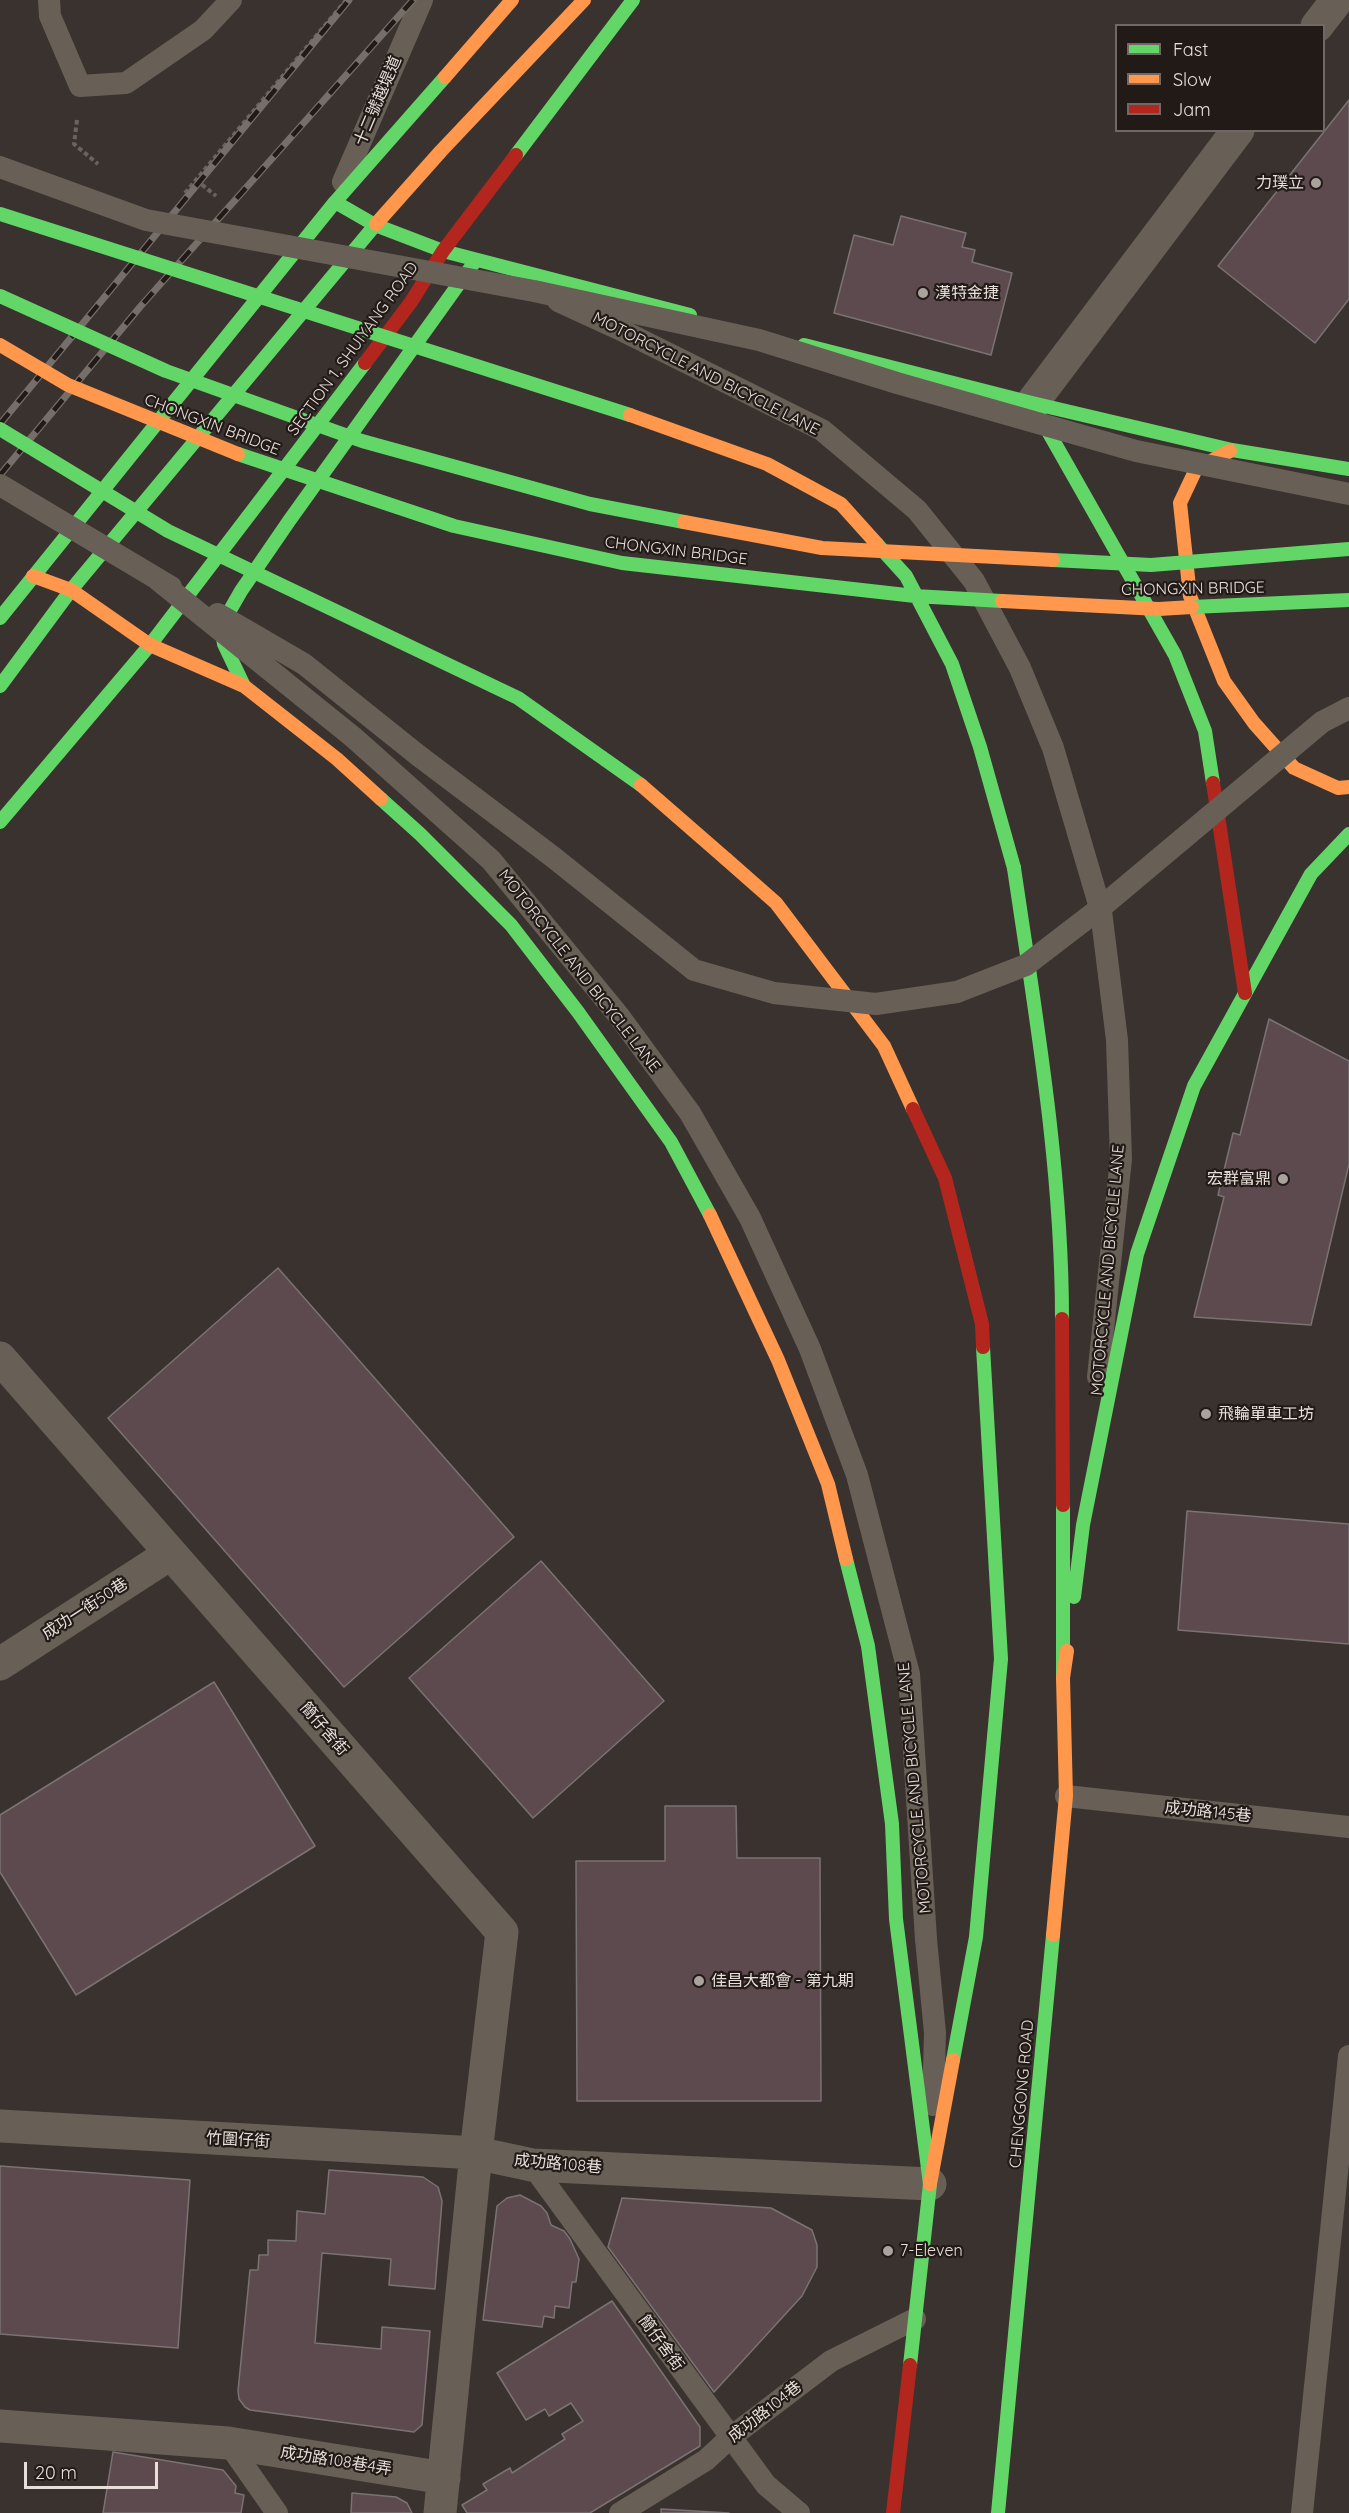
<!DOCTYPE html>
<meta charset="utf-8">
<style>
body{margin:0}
#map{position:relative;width:1349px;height:2513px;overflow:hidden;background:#3a322f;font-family:Quicksand,sans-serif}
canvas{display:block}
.legend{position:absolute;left:1115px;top:24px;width:210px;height:108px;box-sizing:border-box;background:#211a17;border:2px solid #716865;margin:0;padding:8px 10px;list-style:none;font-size:18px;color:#e8deda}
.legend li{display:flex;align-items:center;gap:12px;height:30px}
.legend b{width:30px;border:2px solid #716865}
.scale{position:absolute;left:24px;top:2462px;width:134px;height:27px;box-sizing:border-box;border:3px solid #e8deda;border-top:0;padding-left:8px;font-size:18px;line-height:21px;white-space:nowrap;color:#e8deda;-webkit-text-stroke:4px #211a17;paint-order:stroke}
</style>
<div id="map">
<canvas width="1349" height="2513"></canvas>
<ul class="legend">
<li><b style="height:8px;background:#63d668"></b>Fast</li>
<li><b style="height:8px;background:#ff974d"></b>Slow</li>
<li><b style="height:8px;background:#b3261e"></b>Jam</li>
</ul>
<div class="scale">20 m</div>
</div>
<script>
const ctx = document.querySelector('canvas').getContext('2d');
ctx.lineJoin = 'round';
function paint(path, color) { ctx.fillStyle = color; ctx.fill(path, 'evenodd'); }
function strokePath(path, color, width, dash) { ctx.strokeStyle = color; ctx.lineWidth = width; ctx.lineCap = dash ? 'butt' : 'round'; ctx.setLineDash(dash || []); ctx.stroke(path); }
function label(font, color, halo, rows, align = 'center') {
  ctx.font = font + ' Quicksand,"Noto Sans TC",sans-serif'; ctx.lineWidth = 4.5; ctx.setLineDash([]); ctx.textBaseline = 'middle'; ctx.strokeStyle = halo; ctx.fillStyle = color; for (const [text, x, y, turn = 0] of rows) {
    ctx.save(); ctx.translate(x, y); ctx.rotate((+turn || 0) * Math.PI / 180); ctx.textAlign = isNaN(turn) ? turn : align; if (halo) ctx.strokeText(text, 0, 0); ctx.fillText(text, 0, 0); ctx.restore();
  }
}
const building = new Path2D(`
 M1349,100v199l-34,44 -97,-77z
 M901,216l65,17 -4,14 13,3 -3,12 40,11 -21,82 -157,-42 20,-78 39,10z
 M1269,1019l80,42v103l-38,161 -117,-8 30,-120 -6,-2 15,-62 7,2z
 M278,1268l236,269 -170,150 -236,-269z
 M1187,1511l162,13v120l-171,-14z
 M541,1561l123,140 -131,117 -124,-140z
 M214,1682l101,164 -239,149 -76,-123v-57z
 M665,1806h71l1,52h83l1,243h-244l-1,-240h89z
 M0,2166l190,14 -12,168 -178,-14z
 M329,2170l94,7 15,10 4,14 -7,88 -46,-4 2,-26 -69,-6 -7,90 66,6 1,-22 48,4 -8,94 -8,7 -164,-22 -5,-3 -6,-8 -1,-8 12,-121h8l1,-15h9v-15l28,1 1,-30 28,3z
 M520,2195l21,11 6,7 4,12 13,6 6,8 9,20 -3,23h-4l-3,26 -14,-2 -1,12 -10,-2 -2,11 -59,-7 14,-114 10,-8z
 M622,2198l149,10 41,22 5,15v22l-15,29 -88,96 -106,-145z
 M612,2301l88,126v19l-110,67h-123l-5,-8 25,-15 -4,-6 27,-16 2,5 53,-34 -3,-5 21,-13 -12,-18 -22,13 -4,-7 -19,11 -29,-47z
 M113,2452l110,18 13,16 -1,7 9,2 -3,18h-138z
 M352,2493l44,4 11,6 5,10h-61z
 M661,2509l68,4h-68z`);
paint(building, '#5d4a4f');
strokePath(building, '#7a7373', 1.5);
strokePath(new Path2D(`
 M77,120l-3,24 24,20
 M196,180l20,16
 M185,193l161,-193`), '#6a645e', 4, [4.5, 3]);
strokePath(new Path2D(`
 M49,0l1,16 30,70 46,-3 77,-53 28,-30
 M343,182l79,-182
 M558,301l61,28 203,101 95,80 57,71 46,87 33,80 48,163 16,129 4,119 -23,218
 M1066,1796l283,31
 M926,1939l9,94 -2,72
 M532,2165l234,320 33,28
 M228,2443l49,70
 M620,2513l86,-53 25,-23 100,-76 84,-42
 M1302,2513l47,-457`), '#686056', 22);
strokePath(new Path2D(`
 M1317,26l20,-26
 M1032,403l206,-273
 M0,1358l502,574 -26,221 -36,360
 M0,1664l170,-110
 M0,2126l476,27 56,12 398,19
 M0,2426l228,17 216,35`), '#686056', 33);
strokePath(new Path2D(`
 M516,155l117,-155
 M335,202l40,23 68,26 247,64
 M804,345l228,58 200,47 117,19
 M1032,403l143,252 30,76 8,52
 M0,618l335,-416 110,-125
 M0,686l71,-96 305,-366
 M244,686l-20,-42 -3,-18 20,-35 48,-70 187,-261
 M381,799l39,35 91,91 67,87 93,130 39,73
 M0,822l150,-177 215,-282
 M1014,868c22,150 48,299 48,451
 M1063,1505v173
 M846,1559l22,87 24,178 4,95 34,265 -20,181
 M1074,1597l9,-72 54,-271 57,-168 117,-212 38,-40
 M953,2060l23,-123 25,-278 -18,-312
 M998,2513l55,-578`), '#63d668', 14);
strokePath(new Path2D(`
 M445,77l67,-77
 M376,224l65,-73 143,-151
 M1230,451l-34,18 -16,34 10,93 34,85 30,42 40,45 44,20 11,-1
 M33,576l38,14 79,55 94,41 93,73 44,40
 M726,859l50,44 108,143 29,63
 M710,1215l68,145 50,124 18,75
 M1053,1935l13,-139 -3,-118 4,-27
 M930,2184l23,-124`), '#ff974d', 14);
strokePath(new Path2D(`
 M365,363l46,-61 32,-51 73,-96
 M1213,783l32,210
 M913,1109l32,69 37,146 1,23
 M1062,1319l1,186
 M893,2513l17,-148`), '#b3261e', 14);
const rail = new Path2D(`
 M0,424l349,-424
 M0,475l140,-168 273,-307`);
strokePath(rail, '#766e69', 7);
strokePath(rail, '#211a17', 4.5, [14]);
strokePath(new Path2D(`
 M0,167l146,53 388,71 225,49 138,43 239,68 213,43
 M0,485l171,102
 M158,580l195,157 138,123 128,156 71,97 60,105 60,131 47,126 52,199 17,265
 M218,614l86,50 115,92 134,101 141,113 80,23 102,11 81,-12 69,-27 73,-56 223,-187 27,-14`), '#686056', 22);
strokePath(new Path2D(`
 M0,214l630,201
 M0,296l166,75 196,70 228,63 94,18
 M0,429l168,102 350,167 123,87
 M238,454l216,72 168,37 293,33 87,5
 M877,544l29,32 46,88 28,83 34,121
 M1053,560l98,5 198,-16
 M1192,607l157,-7`), '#63d668', 14);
strokePath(new Path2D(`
 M0,345l68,40 170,69
 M630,415l137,49 74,40 36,40
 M684,522l138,26 231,12
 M1002,601l157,8 33,-2
 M641,785l85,74`), '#ff974d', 14);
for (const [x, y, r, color] of [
 [1316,183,6,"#aba29e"],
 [923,293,6,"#aba29e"],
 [1283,1179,6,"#aba29e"],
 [1206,1414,6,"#aba29e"],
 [699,1981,6,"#aba29e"],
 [888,2251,6,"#aba29e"]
]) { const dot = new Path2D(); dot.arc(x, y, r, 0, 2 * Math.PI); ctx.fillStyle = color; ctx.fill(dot); strokePath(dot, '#211a17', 2); }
label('16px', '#e8deda', '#211a17', [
 ["十二號越堤道",378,101,-67],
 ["SECTION 1, SHUIYANG ROAD",353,349,-54],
 ["MOTORCYCLE AND BICYCLE LANE",706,374,27],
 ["CHONGXIN BRIDGE",212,425,21],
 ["CHONGXIN BRIDGE",676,551,7],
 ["CHONGXIN BRIDGE",1193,589,-1],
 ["MOTORCYCLE AND BICYCLE LANE",579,971,52],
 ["MOTORCYCLE AND BICYCLE LANE",1108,1270,-85],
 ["成功一街50巷",85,1609,-33],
 ["簡仔舍街",324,1729,49],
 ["MOTORCYCLE AND BICYCLE LANE",915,1788,-95],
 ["成功路145巷",1208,1812,6],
 ["CHENGGONG ROAD",1022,2094,-85],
 ["竹圍仔街",238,2140,3],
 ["成功路108巷",558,2164,5],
 ["簡仔舍街",661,2343,54],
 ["成功路104巷",765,2412,-38],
 ["成功路108巷4弄",336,2461,9]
]);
label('16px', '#e8deda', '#211a17', [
 ["力璞立",1304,183,"right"],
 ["漢特金捷",935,293],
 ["宏群富鼎",1271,1179,"right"],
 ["飛輪單車工坊",1218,1414],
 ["佳昌大都會 - 第九期",711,1981],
 ["7-Eleven",900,2251]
], 'left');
</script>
